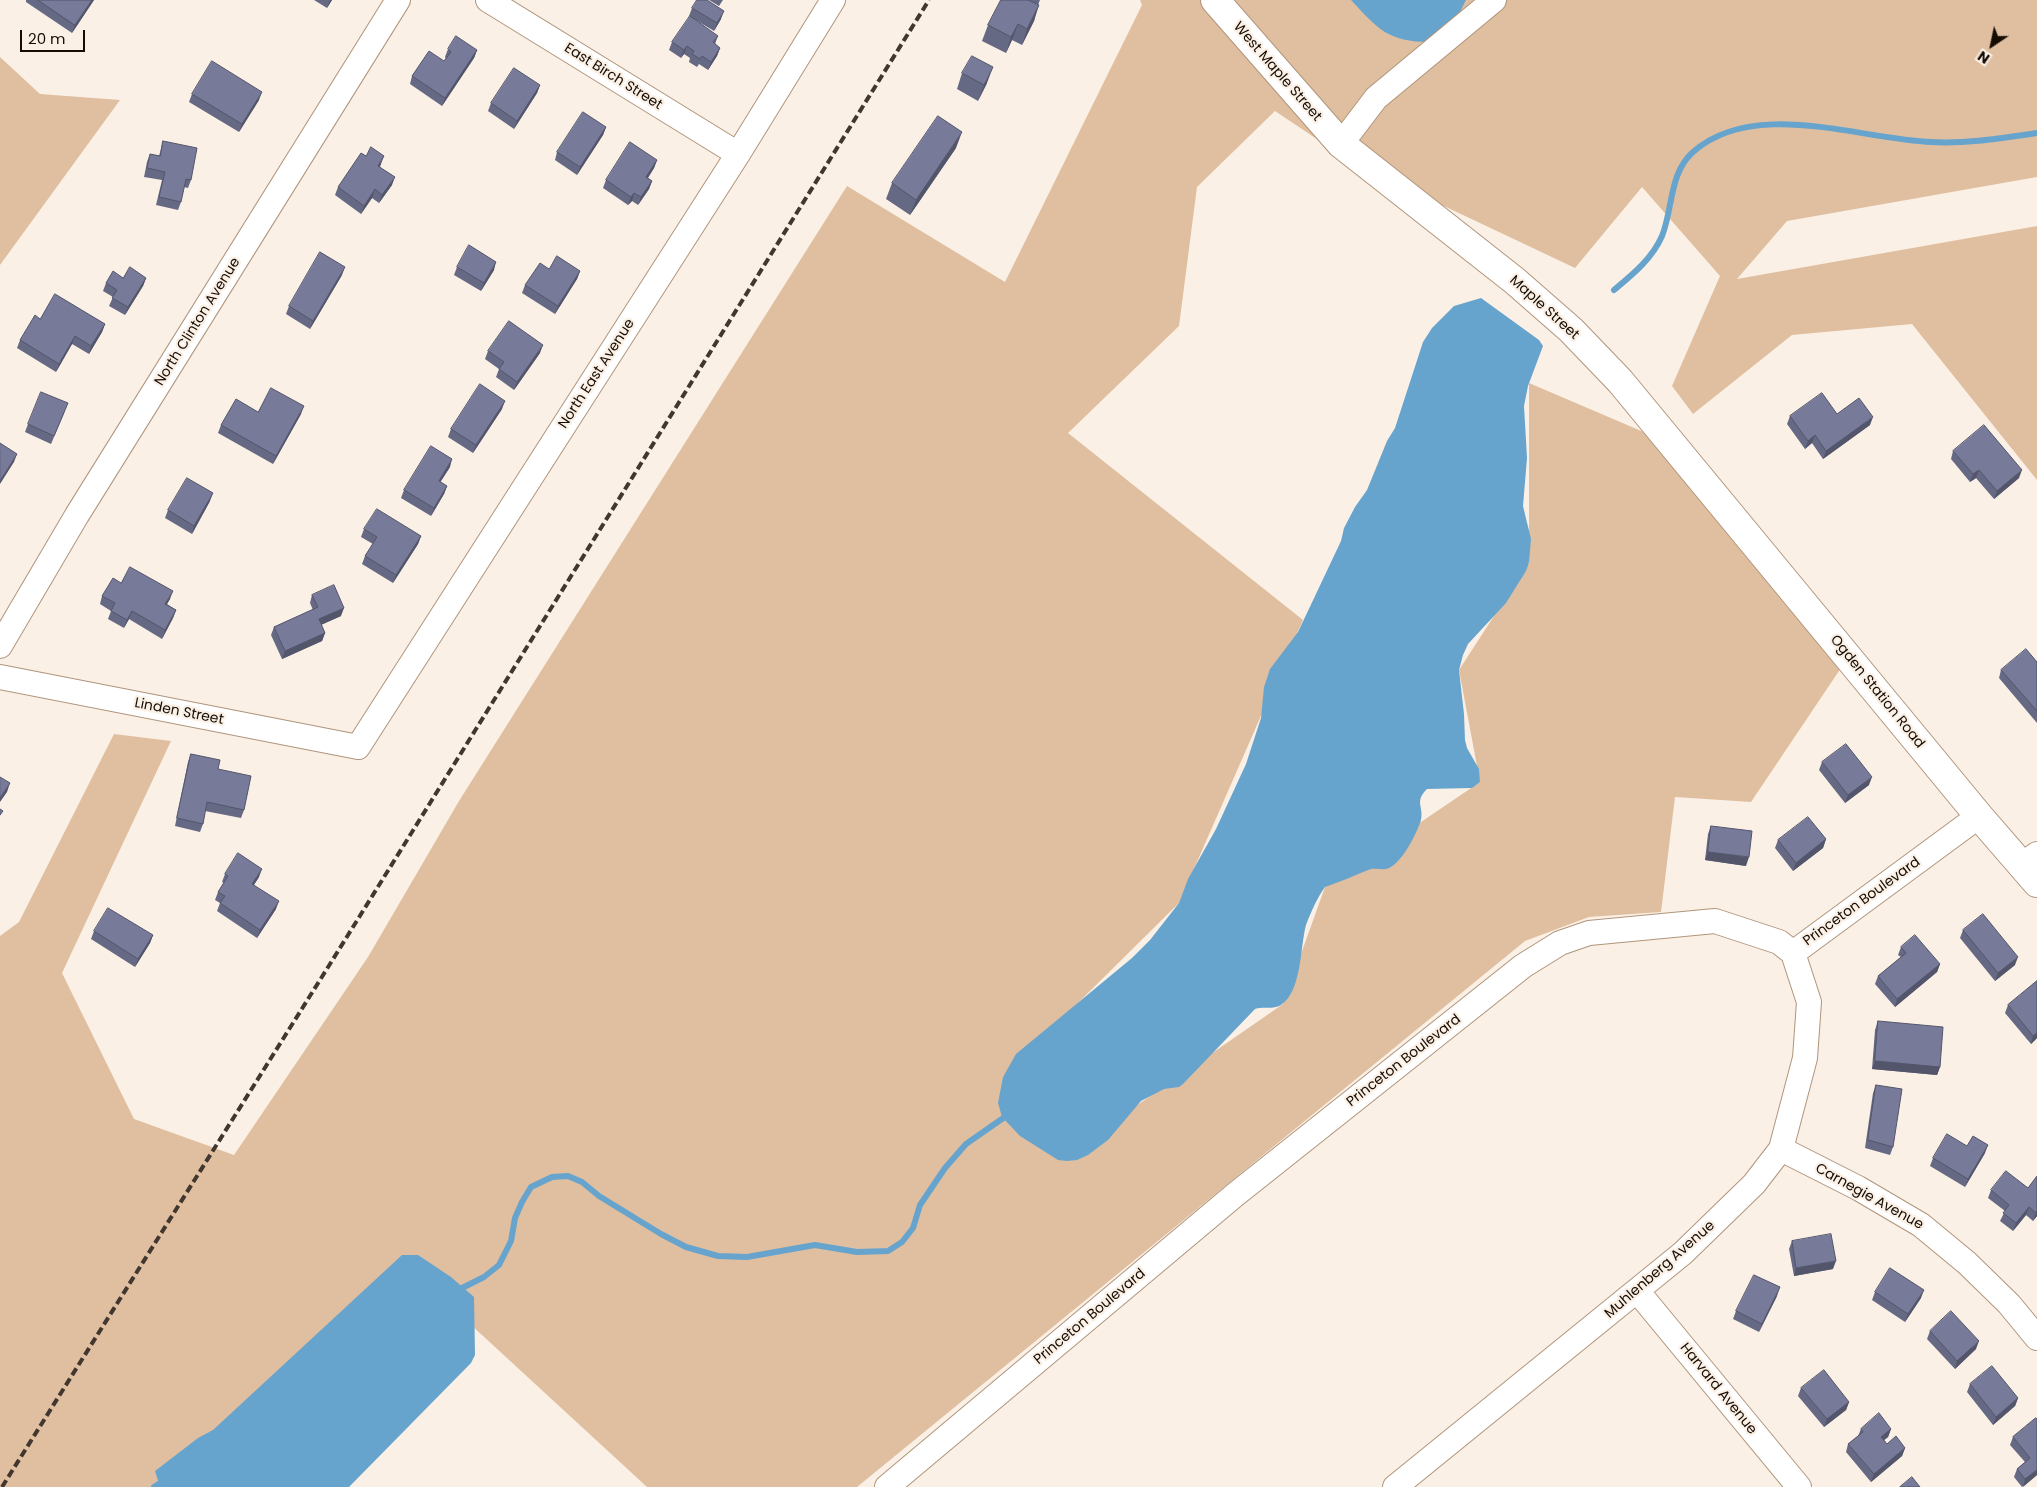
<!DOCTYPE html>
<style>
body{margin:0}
#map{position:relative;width:2037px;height:1487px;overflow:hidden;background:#fbf0e5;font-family:Poppins,sans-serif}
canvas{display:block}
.north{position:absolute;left:1967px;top:20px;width:50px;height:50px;-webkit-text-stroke:4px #fbf0e5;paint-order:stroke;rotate:214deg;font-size:14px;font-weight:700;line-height:20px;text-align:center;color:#150c04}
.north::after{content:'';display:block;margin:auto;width:18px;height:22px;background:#150c04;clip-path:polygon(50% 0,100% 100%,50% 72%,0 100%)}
.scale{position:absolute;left:20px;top:30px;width:65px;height:22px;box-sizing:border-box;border:2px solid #150c04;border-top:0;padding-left:6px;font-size:15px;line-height:18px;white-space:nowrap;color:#150c04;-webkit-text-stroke:4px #fbf0e5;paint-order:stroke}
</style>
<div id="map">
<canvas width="2037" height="1487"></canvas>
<div class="north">N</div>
<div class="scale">20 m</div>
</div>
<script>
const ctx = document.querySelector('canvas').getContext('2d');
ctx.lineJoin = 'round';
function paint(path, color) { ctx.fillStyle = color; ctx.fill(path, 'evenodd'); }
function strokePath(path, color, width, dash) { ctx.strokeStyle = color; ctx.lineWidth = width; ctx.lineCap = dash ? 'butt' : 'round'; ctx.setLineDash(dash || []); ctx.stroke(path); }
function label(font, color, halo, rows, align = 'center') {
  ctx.font = font + ' Poppins,sans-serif'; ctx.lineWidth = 4.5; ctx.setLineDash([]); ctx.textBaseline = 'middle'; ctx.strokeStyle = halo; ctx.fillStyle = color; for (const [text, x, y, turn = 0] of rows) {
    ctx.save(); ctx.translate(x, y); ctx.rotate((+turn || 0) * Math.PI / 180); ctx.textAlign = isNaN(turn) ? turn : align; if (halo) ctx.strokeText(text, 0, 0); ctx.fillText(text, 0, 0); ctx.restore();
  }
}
paint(new Path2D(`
 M1140,0h897v177l-250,44 -50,58 300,-53v254l-125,-156 -120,11 -99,79 -21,-28 48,-110 -78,-89 -67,81 -224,-106 -76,-51 -78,76 -18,139 -111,107 235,187 -124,283 -176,174 55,83 225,-156 42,-117 155,-105 -21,-112 70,-108v-179l131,56 185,223 -94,140 -76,-5 -14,115 -72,5 -64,24 -668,546h-210l-190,-175 -268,175h-189v-551l19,-14 95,-188 57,7 -109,232 72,146 100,36 134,-198 91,-156 388,-615 158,96 137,-277z
 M0,57l40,37 80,6 -120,165z`), '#e0bfa0');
paint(new Path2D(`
 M1351,0h115l-8,16 -28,26c-42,0 -52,-13 -79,-42z
 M1481,298l58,42 4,6 -15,40 -4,20 3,52 -4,48 8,33 -2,23 -3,9 -20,32 -38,41 -5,11 -4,15 5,44 1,26 2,8 12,21 1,13 -8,6 -45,1c-13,13 -3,17 -6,31 -4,13 -21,47 -35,49 -6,1 -12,-2 -18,1 -15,6 -28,12 -43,17 -8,11 -14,25 -19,38 -6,22 -4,66 -25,80 -8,5 -17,1 -26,4l-72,75 -4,3 -15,2 -23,12 -33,39 -20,15 -11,5 -10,1 -9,-1 -38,-24 -18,-19 -4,-14 5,-26 13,-23 116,-96 18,-18 29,-37 9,-24 28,-50 30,-65 15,-46 3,-31 6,-18 28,-37 43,-91 3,-13 11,-21 12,-17 20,-49 8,-13 28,-86 9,-14 22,-22z
 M402,1255h16l33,22 23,20 1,58 -4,8 -122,124h-189l-5,-16 43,-33 15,-8z`), '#67a4cd');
strokePath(new Path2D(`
 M1614,290c18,-15 38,-31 48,-54 11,-27 7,-63 31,-84 61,-54 166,-13 238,-10 36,2 71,-4 106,-9
 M456,1291l28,-14 15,-12 12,-24 4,-23 7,-16 9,-15 21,-10 16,-1 14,6 17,14 62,38 25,13 32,9 29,1 68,-12 42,7 31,-1 14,-9 11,-14 7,-23 25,-37 21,-24 43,-30
 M154,1487l11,-7`), '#67a4cd', 6);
const street = new Path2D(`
 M488,0l250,154
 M1341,144l35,-46 118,-98
 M0,646l77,-131 321,-515
 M0,677l358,70 380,-593 95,-154
 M2022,865l15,-11
 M1793,953l186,-137
 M1781,1149l77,39 63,37 46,38 42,41 28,34
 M1638,1292l161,195
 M887,1487l349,-293 287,-228 37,-23 29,-10 126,-12 64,21 14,11
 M1395,1487l288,-234 71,-69 27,-35 24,-91 4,-56 -16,-49`);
const secondary = new Path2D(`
 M1215,0l126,144 174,137 56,49 49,51 359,435 58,67`);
strokePath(street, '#b0957c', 26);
strokePath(secondary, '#b0957c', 30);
strokePath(street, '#fff', 24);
strokePath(secondary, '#fff', 28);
strokePath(new Path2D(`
 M2,1487l328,-523 599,-964`), '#41372f', 4, [8, 4]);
paint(new Path2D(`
 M26,0h68l-22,33 -46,-31z
 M314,0h18l-5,8z
 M709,0h14l-4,6z
 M1001,0h39l-2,5 -4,16 -12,24 -10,-5 -6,13 -24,-12 6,-16z
 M692,8l29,11 -7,12 -25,-15z
 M718,36l-3,8 5,4 -3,8 -9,14 -9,-6 -2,3 -8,-5 1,-4 -6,-4 -3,4 -12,-8 3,-8z
 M448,49l29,1 -3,8 -32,48 -32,-22 2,-8 32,-15 2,-2 -1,-2z
 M962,73l25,10 -9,18 -21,-12z
 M540,85l-3,8 -23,36 -26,-18 3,-8z
 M192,94l67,6 -20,32 -50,-30z
 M606,127l-3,8 -26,40 -22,-15 2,-8z
 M163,141l28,39 -3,8 -4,-1 -3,15 -3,8 -22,-5 6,-25 -18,-3 3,-15 3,-8 9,2z
 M956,148l-46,67 -24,-16 6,-16z
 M366,156l15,8 -1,3 12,18 -13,18 -7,-5 -11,16 -26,-19 3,-8z
 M657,160l-3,8 -6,10 4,3 -3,8 -11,16 -6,-4 -4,4 -25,-17 3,-8z
 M457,267l37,3 -13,21 -27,-16z
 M549,269l31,2 -3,8 -22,35 -33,-21 3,-8z
 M342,275l-32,54 -24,-15 3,-8z
 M123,278h23l-3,8 -18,29 -16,-9 4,-9 -10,-6 3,-8z
 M40,319l65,5 -3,8 -13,22 -17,-10 -16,28 -39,-24 3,-8z
 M488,351l52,2 -26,37 -18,-13 3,-8 -14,-10z
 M502,409l-29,44 -25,-16 3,-8z
 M65,411l-14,33 -26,-12 3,-8z
 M258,412l43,2 -28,50 -55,-31 3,-8z
 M1837,414l33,11 -47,34 -11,-16 -7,6 -18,-25 3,-8z
 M1953,451l66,27 -25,21 -18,-21 -6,4 -19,-23z
 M450,467l-10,15 7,4 -3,8 -13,22 -30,-18 3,-8z
 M210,501l-18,33 -27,-16 3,-8z
 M364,529l57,7 -3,8 -25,39 -31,-19 3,-8 8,-12 -12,-7z
 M121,583l49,16 -3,5 9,6 -3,8 -11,21 -33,-20 -5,9 -16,-9 3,-8 -11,-7 2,-8z
 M312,595l29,21 -20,9 4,8 -3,8 -40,18 -11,-24 3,-8 39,-17 -3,-7z
 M2037,662v61l-38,-45 2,-8z
 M191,754l27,15 26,41 -3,8 -36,-7 -2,13 -3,8 -25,-6 13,-64z
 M1822,762l47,23 -24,18 -26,-33z
 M1711,826l35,40 -41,-6 3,-26z
 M1826,839l-3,9 -30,23 -18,-23 3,-8z
 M225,874l34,3 -5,8 22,24 -19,29 -40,-27 3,-8 -5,-3 3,-8 6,-9 -2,-1z
 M1963,930l52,35 -20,16 -35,-43z
 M94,931l59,4 -3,8 -15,24 -44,-28z
 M1901,947l39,17 -3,8 -42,35 -20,-23 3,-8 23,-19 -3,-2z
 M2037,981v57l-6,6 -26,-31 3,-8z
 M1878,1021l62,46 -3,8 -65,-6 3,-39z
 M1876,1085l17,62 -3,8 -25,-7 8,-55z
 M1967,1146l18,7 -20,34 -35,-21 3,-8z
 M2037,1176v40l-4,5 -7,-6 -13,16 -13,-10 5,-10 -17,-13 3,-8 37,-2z
 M1792,1241l41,28 -39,7 -5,-27z
 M1875,1292l46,6 -16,24 -33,-22z
 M1777,1296l-18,36 -26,-13 3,-8z
 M1930,1331l46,18 -21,20 -28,-30z
 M1970,1384l48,14 -3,8 -22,19 -26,-33z
 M1801,1388l48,14 -3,8 -22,17 -26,-31z
 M2036,1418l1,57 -15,12 -8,-10 3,-8 8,-7 -15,-17 3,-8z
 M1861,1429h30l-3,8 -4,3 3,4 18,4 -3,8 -31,26 -25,-30 2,-8 10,-8z`), '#666984');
paint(new Path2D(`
 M92,0h2l-22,33 3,-8z
 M330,0h2l-5,8z
 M1039,5l-5,16 -12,24 5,-16z
 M724,11l-3,8 -7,12 3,-8z
 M1018,24l-6,16 -6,13 5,-16z
 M687,46l-3,8 -3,4 3,-8z
 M720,48l-3,8 -9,14 3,-8z
 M477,50l-3,8 -32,48 3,-8z
 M993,67l-6,16 -9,18 6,-16z
 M540,85l-3,8 -23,36 3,-8z
 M262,92l-3,8 -20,32 3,-8z
 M606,127l-3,8 -26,40 3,-8z
 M962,132l-6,16 -46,67 6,-15z
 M384,156l-3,8 -6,10 3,-8z
 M657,160l-3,8 -11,17 3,-8z
 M395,177l-3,8 -13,18 3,-8z
 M652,181l-3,8 -11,16 3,-8z
 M375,189l-3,9 -11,16 3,-8z
 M634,193l-2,8 -4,4 3,-8z
 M496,262l-2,8 -13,21 3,-8z
 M345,267l-3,8 -32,54 3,-8z
 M580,271l-3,8 -22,35 3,-8z
 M146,278l-3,8 -18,29 3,-8z
 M105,324l-3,8 -13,22 2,-8z
 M75,336l-3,8 -16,28 3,-8z
 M543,345l-3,8 -26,37 3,-8z
 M505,401l-3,8 -29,44 3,-8z
 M304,406l-3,8 -28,50 3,-8z
 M1873,417l-3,8 -47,34 3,-8z
 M1815,435l-3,8 -7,6 3,-8z
 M17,454l-3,8 -14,22v-3z
 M452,459l-2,8 -14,22 3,-8z
 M1979,470l-3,8 -6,4 3,-8z
 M2022,470l-3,8 -25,21 3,-8z
 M447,486l-3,8 -13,22 3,-8z
 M213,493l-3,8 -18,33 2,-8z
 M421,536l-3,8 -25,39 3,-8z
 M173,591l-3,8 -8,13 3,-8z
 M344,608l-3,8 -25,11 3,-8z
 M176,610l-3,8 -11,21 3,-9z
 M132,611l-3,8 -5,9 3,-8z
 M325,633l-3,8 -40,18 3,-8z
 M1872,777l-3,8 -24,18 3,-8z
 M10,783l-3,9 -7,10v-4z
 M1826,839l-3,9 -30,23 3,-8z
 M1708,852l41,5 -3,9 -41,-6z
 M262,869l-3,8 -10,15 3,-8z
 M279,901l-3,8 -19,29 3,-8z
 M153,935l-3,8 -15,24 3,-8z
 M2018,957l-3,8 -20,16 3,-8z
 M1940,964l-3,8 -42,35 2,-8z
 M2037,1033v5l-6,6 2,-8z
 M1875,1061l65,6 -3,8 -65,-6z
 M1988,1145l-3,8 -20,34 3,-8z
 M2029,1207l-3,8 -13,16 3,-8z
 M2037,1211v5l-4,5 3,-8z
 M1836,1261l-3,8 -39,7 2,-8z
 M1780,1287l-3,9 -18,36 3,-8z
 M1924,1290l-3,8 -16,24 3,-8z
 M1979,1341l-3,8 -21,20 2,-8z
 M2018,1398l-3,8 -22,19 3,-8z
 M1849,1402l-3,8 -22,17 3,-8z
 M1891,1429l-3,8 -10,8 3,-8z
 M1905,1448l-3,8 -31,26 3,-8z
 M2037,1470v5l-14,12 2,-8z`), '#53556b');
const building = new Path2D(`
 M38,0h54l-17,25z
 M697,0h10l17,11 -7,12 -25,-15z
 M1001,0h27l11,5 -12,24 -9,-5 -7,13 -23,-12z
 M690,16l28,20 -5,6 7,6 -9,14 -9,-6 -2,3 -8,-5 2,-3 -7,-5 -3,4 -12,-8z
 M456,36l21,14 -32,48 -33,-22 17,-25 15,10 7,-9 -3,-3z
 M972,56l21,11 -9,18 -22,-12z
 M212,61l50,31 -20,32 -50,-30z
 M514,68l26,17 -23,36 -26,-18z
 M583,112l23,15 -26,40 -23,-15z
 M938,116l24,16 -46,68 -24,-17z
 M163,141l34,7 -6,32 -5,-1 -5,23 -22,-5 6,-25 -18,-4 3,-14 10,2z
 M630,142l27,18 -11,17 6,4 -11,16 -7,-4 -3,4 -25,-17z
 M371,147l13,9 -6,10 17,11 -13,18 -7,-6 -11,17 -26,-19 23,-34 5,3z
 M469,245l27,17 -12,21 -27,-16z
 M320,252l25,15 -32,54 -24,-15z
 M557,256l23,15 -22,35 -33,-21 15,-22 9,6z
 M130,267l16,11 -18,29 -16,-9 5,-8 -11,-7 7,-12 10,7z
 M55,294l50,30 -14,22 -16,-10 -16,28 -39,-24 15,-25 5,4z
 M509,321l34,24 -26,37 -18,-13 5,-7 -16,-11z
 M480,384l25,17 -29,44 -25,-16z
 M271,388l33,18 -28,50 -55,-31 15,-26 22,13z
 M41,392l27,11 -14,33 -26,-12z
 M1822,393l15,21 22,-16 14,19 -47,34 -11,-16 -7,6 -18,-25z
 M1984,425l38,45 -25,21 -18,-21 -6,4 -20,-23z
 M0,443l17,11 -17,27z
 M431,446l21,13 -13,22 8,5 -13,22 -30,-18z
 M187,478l26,15 -19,33 -26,-16z
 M377,509l44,27 -25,39 -31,-19 12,-19 -13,-8z
 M130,567l43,24 -8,13 11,6 -11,20 -33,-19 -5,9 -16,-9 4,-8 -13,-7 11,-18 8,5z
 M334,585l10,23 -25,11 6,14 -40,18 -11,-24 44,-20 -6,-12z
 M2026,649l11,13v49l-36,-41z
 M1846,744l26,33 -24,18 -26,-33z
 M191,754l29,6 -2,9 33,7 -7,34 -37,-8 -4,22 -26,-6z
 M0,777l10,6 -10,15z
 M0,809l3,2 -3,4z
 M1808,817l18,22 -30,24 -18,-23z
 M1711,826l41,5 -3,26 -41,-5z
 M238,853l24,16 -10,15 27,17 -19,29 -40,-27 5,-7 -7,-4 10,-16 -3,-2z
 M108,908l45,27 -15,24 -44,-28z
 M1983,914l35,43 -20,16 -35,-43z
 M1915,935l25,29 -43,35 -19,-23 28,-23 -5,-6z
 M2037,981v52l-4,3 -25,-31z
 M1878,1021l65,6 -3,40 -65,-6z
 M1876,1085l26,4 -9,58 -25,-7z
 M1947,1134l20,12 6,-10 15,9 -20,34 -35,-21z
 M2006,1171l22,17 9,-12v35l-1,2 -7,-6 -13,16 -13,-10 6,-8 -18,-15z
 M1831,1234l5,27 -40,7 -4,-27z
 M1890,1268l34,22 -16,24 -33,-22z
 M1754,1275l26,12 -18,37 -26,-13z
 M1951,1311l28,30 -22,20 -27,-30z
 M1992,1366l26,32 -22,19 -26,-33z
 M1824,1370l25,32 -22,17 -26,-31z
 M1879,1413l12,16 -10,8 6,7 9,-8 9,12 -31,26 -26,-30 15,-12 -2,-3z
 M2036,1418l1,1v51l-12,9 -8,-10 13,-11 -17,-21z
 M1912,1477l8,10h-20z`);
paint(building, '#777a99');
strokePath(building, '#53556b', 1);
label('14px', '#150c04', '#fbf0e5', [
 ["West Maple Street",1277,72,49],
 ["East Birch Street",613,77,32],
 ["Maple Street",1544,308,42],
 ["North Clinton Avenue",198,322,-58],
 ["North East Avenue",597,374,-57],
 ["Ogden Station Road",1877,692,51],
 ["Linden Street",179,712,11],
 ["Princeton Boulevard",1862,902,-36],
 ["Princeton Boulevard",1404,1061,-38],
 ["Carnegie Avenue",1869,1197,29],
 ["Muhlenberg Avenue",1660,1270,-41],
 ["Princeton Boulevard",1090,1317,-40],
 ["Harvard Avenue",1718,1389,51]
]);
</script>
